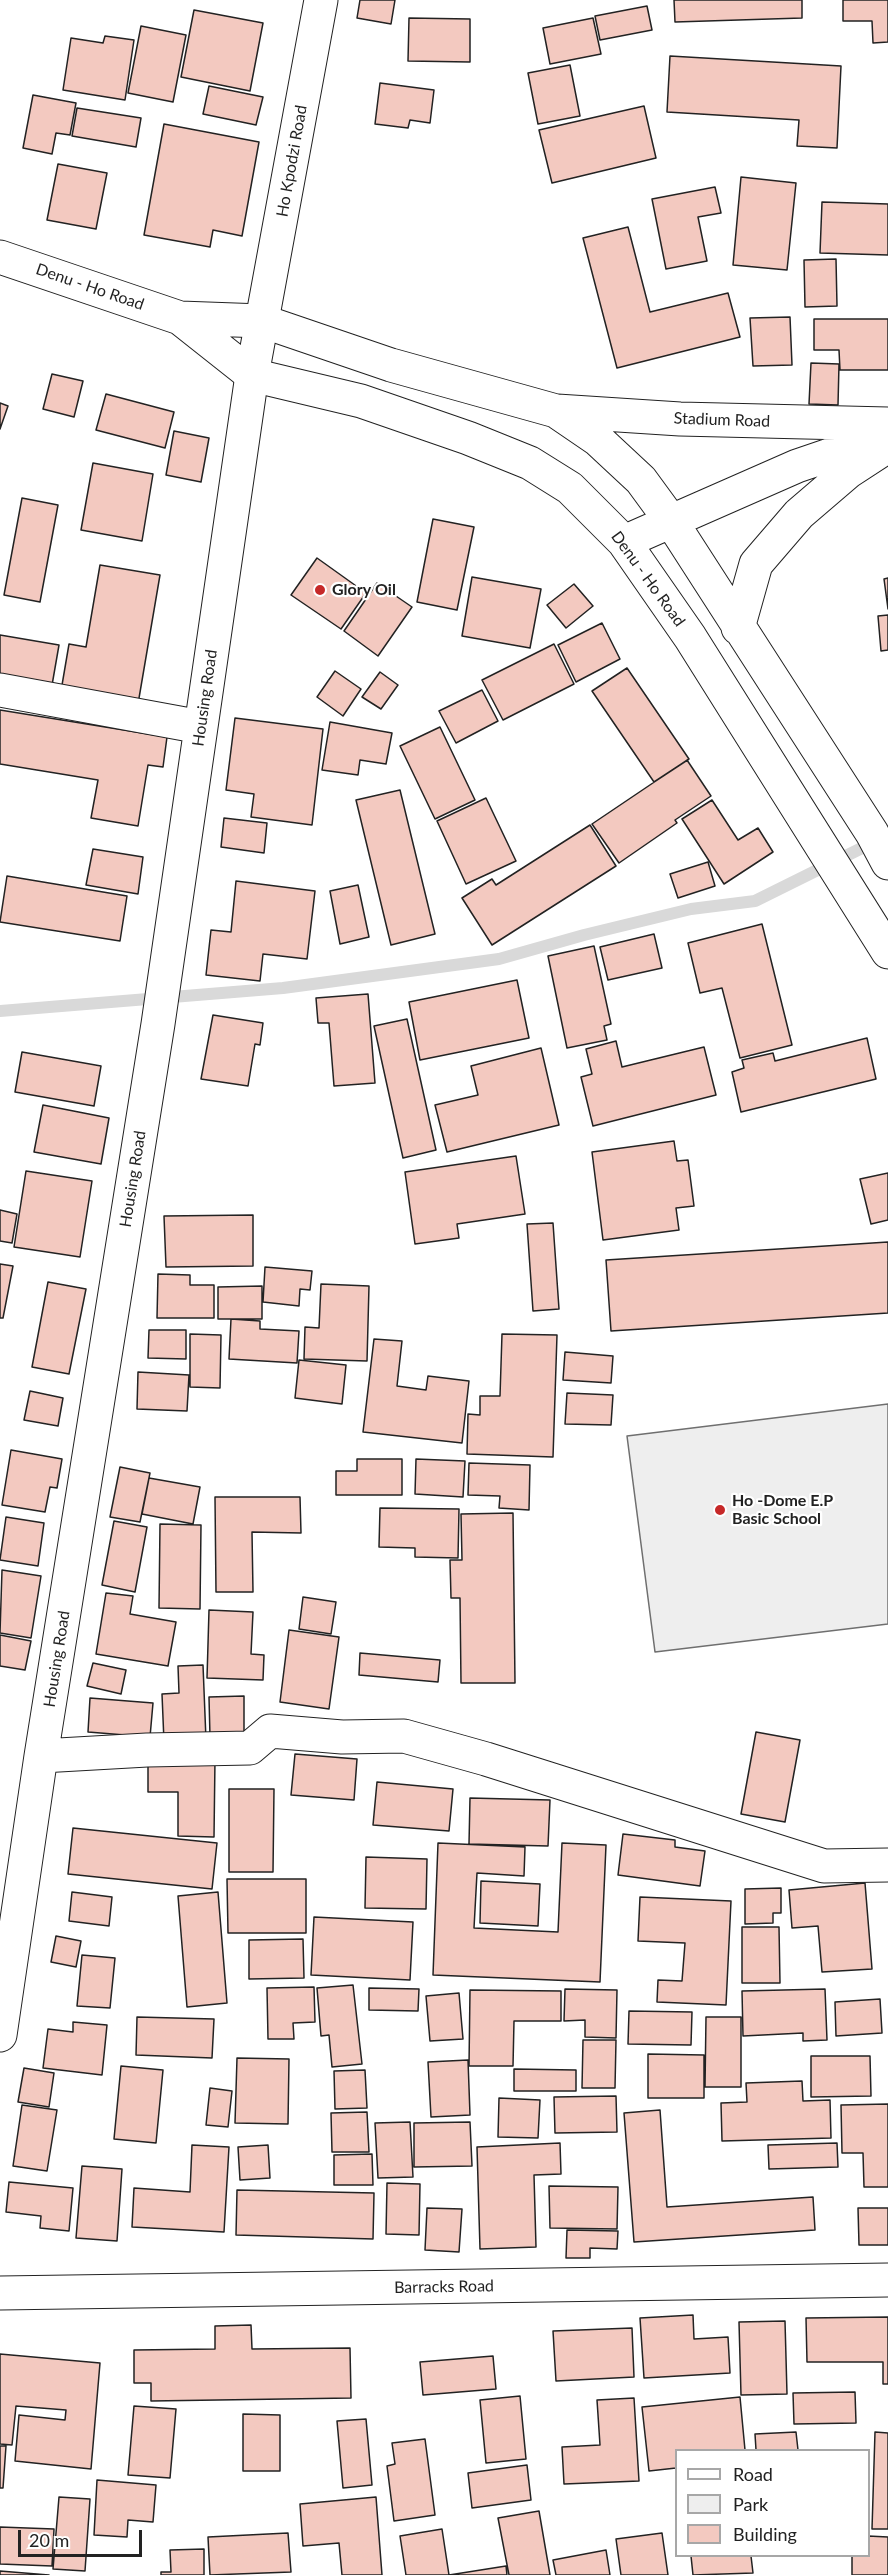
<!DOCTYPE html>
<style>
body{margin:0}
#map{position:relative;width:888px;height:2575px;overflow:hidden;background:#fff;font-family:Lato,sans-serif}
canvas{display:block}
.legend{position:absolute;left:675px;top:2449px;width:195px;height:108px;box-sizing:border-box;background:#fff;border:2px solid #a7a7a7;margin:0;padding:8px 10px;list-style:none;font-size:18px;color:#222}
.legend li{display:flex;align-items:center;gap:12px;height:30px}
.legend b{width:30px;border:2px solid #a7a7a7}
.scale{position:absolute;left:18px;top:2530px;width:124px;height:27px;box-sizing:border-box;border:3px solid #222;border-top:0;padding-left:8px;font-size:18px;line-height:21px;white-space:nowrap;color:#222;-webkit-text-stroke:4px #fff;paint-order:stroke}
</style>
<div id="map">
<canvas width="888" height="2575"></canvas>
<ul class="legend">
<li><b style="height:8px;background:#fff"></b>Road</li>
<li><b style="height:16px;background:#eee"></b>Park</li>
<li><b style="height:16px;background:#f3c9c0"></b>Building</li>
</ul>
<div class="scale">20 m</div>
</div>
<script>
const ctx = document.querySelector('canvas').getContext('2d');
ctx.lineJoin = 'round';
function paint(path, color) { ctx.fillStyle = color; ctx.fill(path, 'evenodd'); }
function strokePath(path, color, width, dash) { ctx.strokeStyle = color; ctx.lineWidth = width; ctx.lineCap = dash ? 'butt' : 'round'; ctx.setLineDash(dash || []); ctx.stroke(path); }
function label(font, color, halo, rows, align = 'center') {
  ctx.font = font + ' Lato,sans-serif'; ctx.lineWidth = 4.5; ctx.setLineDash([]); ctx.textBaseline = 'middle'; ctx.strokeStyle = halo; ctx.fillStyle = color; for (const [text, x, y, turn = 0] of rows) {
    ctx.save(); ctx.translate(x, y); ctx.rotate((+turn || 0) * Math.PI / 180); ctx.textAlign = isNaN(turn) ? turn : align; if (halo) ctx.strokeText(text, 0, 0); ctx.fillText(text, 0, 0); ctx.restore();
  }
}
const green = new Path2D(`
 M888,1404v220l-233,28 -28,-216z`);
paint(green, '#eee');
strokePath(green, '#6f6f6f', 1.5);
strokePath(new Path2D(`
 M0,1011l283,-23 216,-29 85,-24 107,-26 64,-8 121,-60`), '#d9d9d9', 12);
const building = new Path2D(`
 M360,0h35l-4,24 -34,-6z
 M674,0h128v18l-127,4z
 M843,0h45v42l-15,1 -1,-22h-29z
 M647,6l5,24 -52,10 -5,-24z
 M194,10l69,13 -13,68 -69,-14z
 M409,18l61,1v43l-62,-1z
 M593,18l8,36 -51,10 -7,-36z
 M141,26l45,9 -13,67 -45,-9z
 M105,36l29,4 -9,60 -62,-10 8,-52 32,5z
 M670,56l171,10 -4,82 -40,-2 2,-26 -132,-8z
 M570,65l10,51 -42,8 -10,-51z
 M380,83l54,7 -4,33 -20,-3 -2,8 -33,-4z
 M209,86l54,11 -7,28 -53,-11z
 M33,95l43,8 -6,32 -14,-2 -4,21 -29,-6z
 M644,106l12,52 -104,25 -13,-53z
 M77,108l64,10 -5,29 -64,-11z
 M164,124l95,18 -17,94 -29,-6 -3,17 -66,-12z
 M58,164l49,9 -11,56 -49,-9z
 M741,177l55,6 -9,87 -54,-5z
 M715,187l6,26 -23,4 9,44 -41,8 -14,-70z
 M822,202l66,2v51l-68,-2z
 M628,227l22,85 78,-19 12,44 -123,31 -34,-130z
 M836,259l1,47 -32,1 -1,-47z
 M790,317l2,48 -39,1 -3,-48z
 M814,319h74v51h-48l-1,-20h-25z
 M811,363l28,1 -1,41 -29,-1z
 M52,374l31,7 -9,36 -31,-8z
 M106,394l68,18 -9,36 -69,-18z
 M0,403l8,3 -8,23z
 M174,431l35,7 -8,44 -35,-7z
 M93,463l60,11 -11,67 -61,-11z
 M22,498l36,7 -18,97 -36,-7z
 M433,519l41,8 -17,83 -40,-8z
 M317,558l49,35 -25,36 -50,-34z
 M100,565l60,10 -22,129 -77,-13 8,-47 17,3z
 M472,577l69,12 -11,59 -68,-12z
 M888,578v31l-4,-30z
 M377,583l35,24 -34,49 -34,-25z
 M574,584l19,22 -27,22 -19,-23z
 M888,615v35l-7,1 -3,-35z
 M602,623l18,36 -44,23 -18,-37z
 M0,635l59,10 -8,46 -51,-9z
 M554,644l20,40 -71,36 -21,-40z
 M627,668l62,91 -35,23 -62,-91z
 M335,671l26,18 -18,27 -26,-19z
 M380,672l18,13 -17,24 -19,-12z
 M482,690l16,31 -42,22 -17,-32z
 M0,710l167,27 -4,30 -15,-2 -10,61 -47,-8 7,-38 -98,-16z
 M235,718l88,11 -11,96 -61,-8 3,-23 -28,-4z
 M330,722l62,11 -6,31 -26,-4 -2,15 -36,-5z
 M440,727l35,73 -40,19 -35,-73z
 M687,760l24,36 -36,24 2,3 -58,40 -27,-39z
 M400,790l35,144 -44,11 -35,-145z
 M486,798l30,63 -50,23 -29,-63z
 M712,800l26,40 20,-12 15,24 -49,32 -42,-65z
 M224,818l43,5 -3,30 -43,-6z
 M590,825l26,41 -124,79 -30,-47 30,-19 4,6z
 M93,849l50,8 -5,37 -52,-9z
 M708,862l7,24 -37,12 -8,-24z
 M7,876l120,20 -7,45 -120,-19z
 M236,881l79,10 -8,68 -44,-5 -3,27 -54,-6 5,-45 20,2z
 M358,885l11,52 -29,7 -10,-53z
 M762,924l30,121 -52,13 -18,-70 -22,5 -12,-50z
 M654,934l8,34 -54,12 -8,-33z
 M594,946l17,78 -7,2 3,14 -40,8 -19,-92z
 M517,980l12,58 -109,22 -11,-58z
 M368,994l7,89 -41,3 -5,-63h-11l-2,-25z
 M213,1015l50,8 -3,22 -5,-1 -7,42 -47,-7z
 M407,1019l29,131 -33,8 -29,-132z
 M867,1038l9,41 -135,33 -9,-40 12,-4 -2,-8 31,-7 2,8z
 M616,1041l6,26 82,-20 12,48 -123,31 -12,-49 11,-3 -6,-25z
 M541,1048l18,77 -112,27 -12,-47 43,-10 -7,-29z
 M22,1052l79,14 -7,40 -79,-14z
 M43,1105l66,13 -8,46 -67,-12z
 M674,1141l3,20 11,-1 6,46 -18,2 3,22 -76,10 -11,-88z
 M516,1156l9,58 -68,10 2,14 -44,6 -10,-72z
 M26,1171l66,10 -12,76 -66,-10z
 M888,1173v47l-17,4 -11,-45z
 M0,1210l17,4 -5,29 -12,-2z
 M253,1215v51l-87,1 -2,-51z
 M553,1223l6,86 -26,2 -6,-87z
 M888,1242v71l-277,18 -5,-71z
 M0,1264l13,2 -10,52h-3z
 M265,1267l47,4 -2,19 -10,-1 -1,17 -36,-4z
 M158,1274l32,1v10h24v33h-57z
 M48,1282l38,7 -17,85 -37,-7z
 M321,1284l48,2 -2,75 -63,-2 1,-32 14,1z
 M262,1286v33h-44v-32z
 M231,1319l29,2v8l39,2 -2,32 -68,-4z
 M149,1330h37v29l-38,-1z
 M190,1334l31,1 -1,53 -30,-1z
 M502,1334l55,1 -4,122 -86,-3 1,-40 12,1v-19h20z
 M374,1339l28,2 -5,45 29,4 2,-14 41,5 -7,62 -99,-11z
 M565,1352l48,4 -2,27 -48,-3z
 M299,1360l47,5 -4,39 -47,-6z
 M138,1372l51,3 -2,36 -50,-2z
 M30,1391l33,7 -5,28 -34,-6z
 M567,1393l46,2 -2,30 -46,-1z
 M11,1450l51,9 -5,29 -7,-1 -5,25 -43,-7z
 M357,1459h45v36h-66v-24h21z
 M416,1459l49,2 -2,36 -48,-3z
 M469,1463l61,2 -1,45 -30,-2 1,-12 -32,-1z
 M120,1467l30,6 -10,49 -30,-5z
 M149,1478l51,9 -7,37 -51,-10z
 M215,1497h85l1,36 -49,-1 1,60h-37z
 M380,1508l79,1 -1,49 -43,-1v-9l-36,-1z
 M513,1513l2,170h-54l-1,-85h-9l-1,-38h12l-1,-46z
 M6,1517l38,6 -6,43 -38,-6z
 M114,1521l33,6 -12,65 -33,-7z
 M160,1524l41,1 -1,84 -41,-1z
 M2,1570l39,6 -10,62 -31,-5z
 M106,1593l27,3 -3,18 46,8 -8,44 -72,-12z
 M303,1597l33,5 -5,32 -32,-5z
 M209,1610l44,2 -2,42 13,1 -1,25 -56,-2z
 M289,1630l50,7 -10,72 -49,-7z
 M0,1635l31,6 -6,29 -25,-4z
 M360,1653l80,7 -2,22 -79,-7z
 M93,1663l33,7 -5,24 -34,-8z
 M203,1665l3,75 -42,2 -2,-48 17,-1 -1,-27z
 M244,1696v40l-34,1 -1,-40z
 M90,1698l63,5 -3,34 -62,-5z
 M756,1732l44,8 -15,82 -44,-8z
 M295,1754l62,5 -3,41 -63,-5z
 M148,1758l67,1 -1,78 -36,-1v-44h-30z
 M377,1782l76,7 -4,42 -76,-6z
 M229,1789h45l-1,83h-44z
 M470,1798l80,2 -2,46 -79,-2z
 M73,1828l144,15 -5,46 -144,-15z
 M623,1834l52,6v7l30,4 -5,35 -82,-11z
 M438,1843l87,4 -1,29 -47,-3 -3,55 84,4 4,-89 44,2 -6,137 -167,-7z
 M366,1857l61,2 -1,50 -61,-1z
 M227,1879h79v54h-78z
 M481,1881l59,3 -2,42 -58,-3z
 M865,1883l7,86 -50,3 -4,-46 -26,2 -3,-38z
 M781,1888v25h-8v10l-28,1v-35z
 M72,1892l40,5 -3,29 -40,-5z
 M218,1892l9,111 -40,4 -9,-111z
 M640,1897l91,4 -5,104 -69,-3 1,-22 24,1 3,-38 -47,-2z
 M314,1917l99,5 -3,58 -99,-5z
 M742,1927h37l1,56h-38z
 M56,1936l25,5 -5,26 -25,-5z
 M303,1939l1,39 -55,1v-39z
 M82,1955l33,3 -5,50 -33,-2z
 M353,1985l9,79 -30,3 -3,-32 -8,1 -4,-48z
 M314,1987l1,35 -22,1 1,16h-26l-1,-51z
 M369,1988l50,1 -1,22 -49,-1z
 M565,1989l52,1 -1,48 -31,-1v-17l-21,1z
 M825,1989l2,51 -24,1v-8l-60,3 -1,-45z
 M470,1990l91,1v30h-47l-1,45h-44z
 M459,1993l4,46 -33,2 -4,-45z
 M880,1999l2,34 -46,3 -1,-34z
 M629,2011l63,1 -1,33 -63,-1z
 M137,2017l77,2 -2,39 -76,-3z
 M706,2017h35v70h-36z
 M73,2022l34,3 -5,50 -59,-7 5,-39 25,3z
 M583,2040h33l-1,48h-33z
 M648,2054l56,1v43h-56z
 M811,2056h59l1,40 -60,1z
 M237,2058l52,1 -1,65 -53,-1z
 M468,2060l2,55 -39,2 -3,-55z
 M121,2066l42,4 -7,73 -42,-4z
 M24,2068l30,5 -5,34 -31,-5z
 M514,2069l62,1v21h-62z
 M365,2070l2,38 -32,1 -1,-38z
 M802,2081l1,20 27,-1 1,38 -109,3 -1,-38 26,-1 -1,-19z
 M210,2088l22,3 -4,36 -22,-2z
 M616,2096l1,36 -62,1 -1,-36z
 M499,2098l41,2 -2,38 -40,-1z
 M888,2104v83h-24l-1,-34h-21l-1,-48z
 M22,2105l35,5 -10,61 -34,-5z
 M660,2110l7,97 146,-10 2,33 -181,12 -10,-129z
 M367,2112l2,40h-37l-1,-39z
 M410,2122l3,55 -35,1 -3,-55z
 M470,2122l2,44 -58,1v-44z
 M560,2143l1,31 -27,1 2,72 -56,2 -3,-102z
 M837,2143l1,24 -69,2 -1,-24z
 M192,2145l37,2 -5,85 -92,-5 2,-39 56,4z
 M268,2145l2,33 -30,2 -2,-33z
 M372,2154l1,31h-39v-30z
 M82,2166l40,3 -5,72 -41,-3z
 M9,2182l64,6 -4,43 -29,-3 1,-12 -35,-4z
 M387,2183l33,1 -1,51 -33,-1z
 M549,2186l69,1 -1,42 -67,-1z
 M237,2190l137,3 -1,46 -137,-4z
 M427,2208l35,1 -3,43 -34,-2z
 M858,2208h30v37h-29z
 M567,2230l51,1 -1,18 -27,-1v10h-24z
 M693,2315l1,24 34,-2 2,36 -86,5 -4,-60z
 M888,2317v67h-5v-22h-76l-1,-44z
 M785,2321l2,73 -46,1 -2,-73z
 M251,2325l1,24 98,-1 1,50 -200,3v-18h-17v-33l81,-1v-23z
 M632,2328l2,49 -78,4 -3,-50z
 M0,2354l100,9 -9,106 -76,-8 4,-46 46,5 1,-10 -50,-4 -4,39 -12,-1z
 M493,2356l3,33 -73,6 -3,-33z
 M855,2392l1,31 -62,1 -1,-31z
 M520,2396l6,63 -40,4 -6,-63z
 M740,2397l5,53h-69v18l-27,3 -7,-64z
 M634,2398l5,83 -75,3 -2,-37 38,-2 -3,-45z
 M134,2406l42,3 -6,69 -42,-3z
 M243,2414l37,1v56h-37z
 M366,2419l6,66 -29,3 -6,-67z
 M796,2432l2,18h-42l-1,-16z
 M875,2432l13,1v96h-16z
 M425,2439l10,76 -41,6 -7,-55 8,-2 -3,-21z
 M0,2446h6l-3,42h-3z
 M527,2465l4,35 -59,8 -4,-35z
 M97,2480l59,5 -3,37 -25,-2 -1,17 -33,-2z
 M59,2497l31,2 -5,72 -32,-2z
 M376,2497l6,78h-40l-3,-32 -36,3 -3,-42z
 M539,2511l11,64h-41l-11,-57z
 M0,2527l54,2 -2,37 -52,-2z
 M442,2529l7,46 57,-9 1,9h-101l-6,-39z
 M288,2533l3,39 -81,3 -2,-38z
 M662,2533l6,42h-47l-5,-36z
 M868,2536l20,1v38h-36v-19h16z
 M204,2549v26h-43v-3h10l-1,-22z
 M606,2550l4,25h-54l-3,-15z
 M691,2556h60l2,17 -60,2z
 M0,2571l49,4h-49z`);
paint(building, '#f3c9c0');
strokePath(building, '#222', 1.5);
const minor = new Path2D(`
 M0,690l201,37
 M41,1756l106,-6 103,-2 20,-17 72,6 62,-1 82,23 338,107 64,-1
 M0,2035l41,-279 117,-732 94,-649 69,-375
 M0,2293l888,-13`);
const major = new Path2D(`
 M0,257l180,61 82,3 129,44 165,46 41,28 44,41 30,41 201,312 16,30
 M180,318l72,57 109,26 107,37 62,25 40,25 54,54 66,95 198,315
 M557,411l123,8 208,5
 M624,542l173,-76 91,-31
 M738,628l18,-64 43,-50 49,-42 35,-23`);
strokePath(minor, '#222', 35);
strokePath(major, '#222', 35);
strokePath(minor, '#fff', 33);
strokePath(major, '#fff', 33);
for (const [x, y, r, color] of [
 [320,590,6,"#c62828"],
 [720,1510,6,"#c62828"]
]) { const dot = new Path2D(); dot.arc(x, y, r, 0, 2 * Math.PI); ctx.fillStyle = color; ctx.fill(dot); strokePath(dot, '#fff', 2); }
label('16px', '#222', '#fff', [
 ["Ho Kpodzi Road",292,161,-80],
 ["Denu - Ho Road",90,287,19],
 ["Stadium Road",722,420,2],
 ["Denu - Ho Road",648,579,54],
 ["Housing Road",205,698,-82],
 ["Housing Road",133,1179,-81],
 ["Housing Road",57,1659,-81],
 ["Barracks Road",444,2287,-1]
]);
label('bold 16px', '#222', '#fff', [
 ["Glory Oil",332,590],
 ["Ho -Dome E.P",732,1501],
 ["Basic School",732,1519]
], 'left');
</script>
